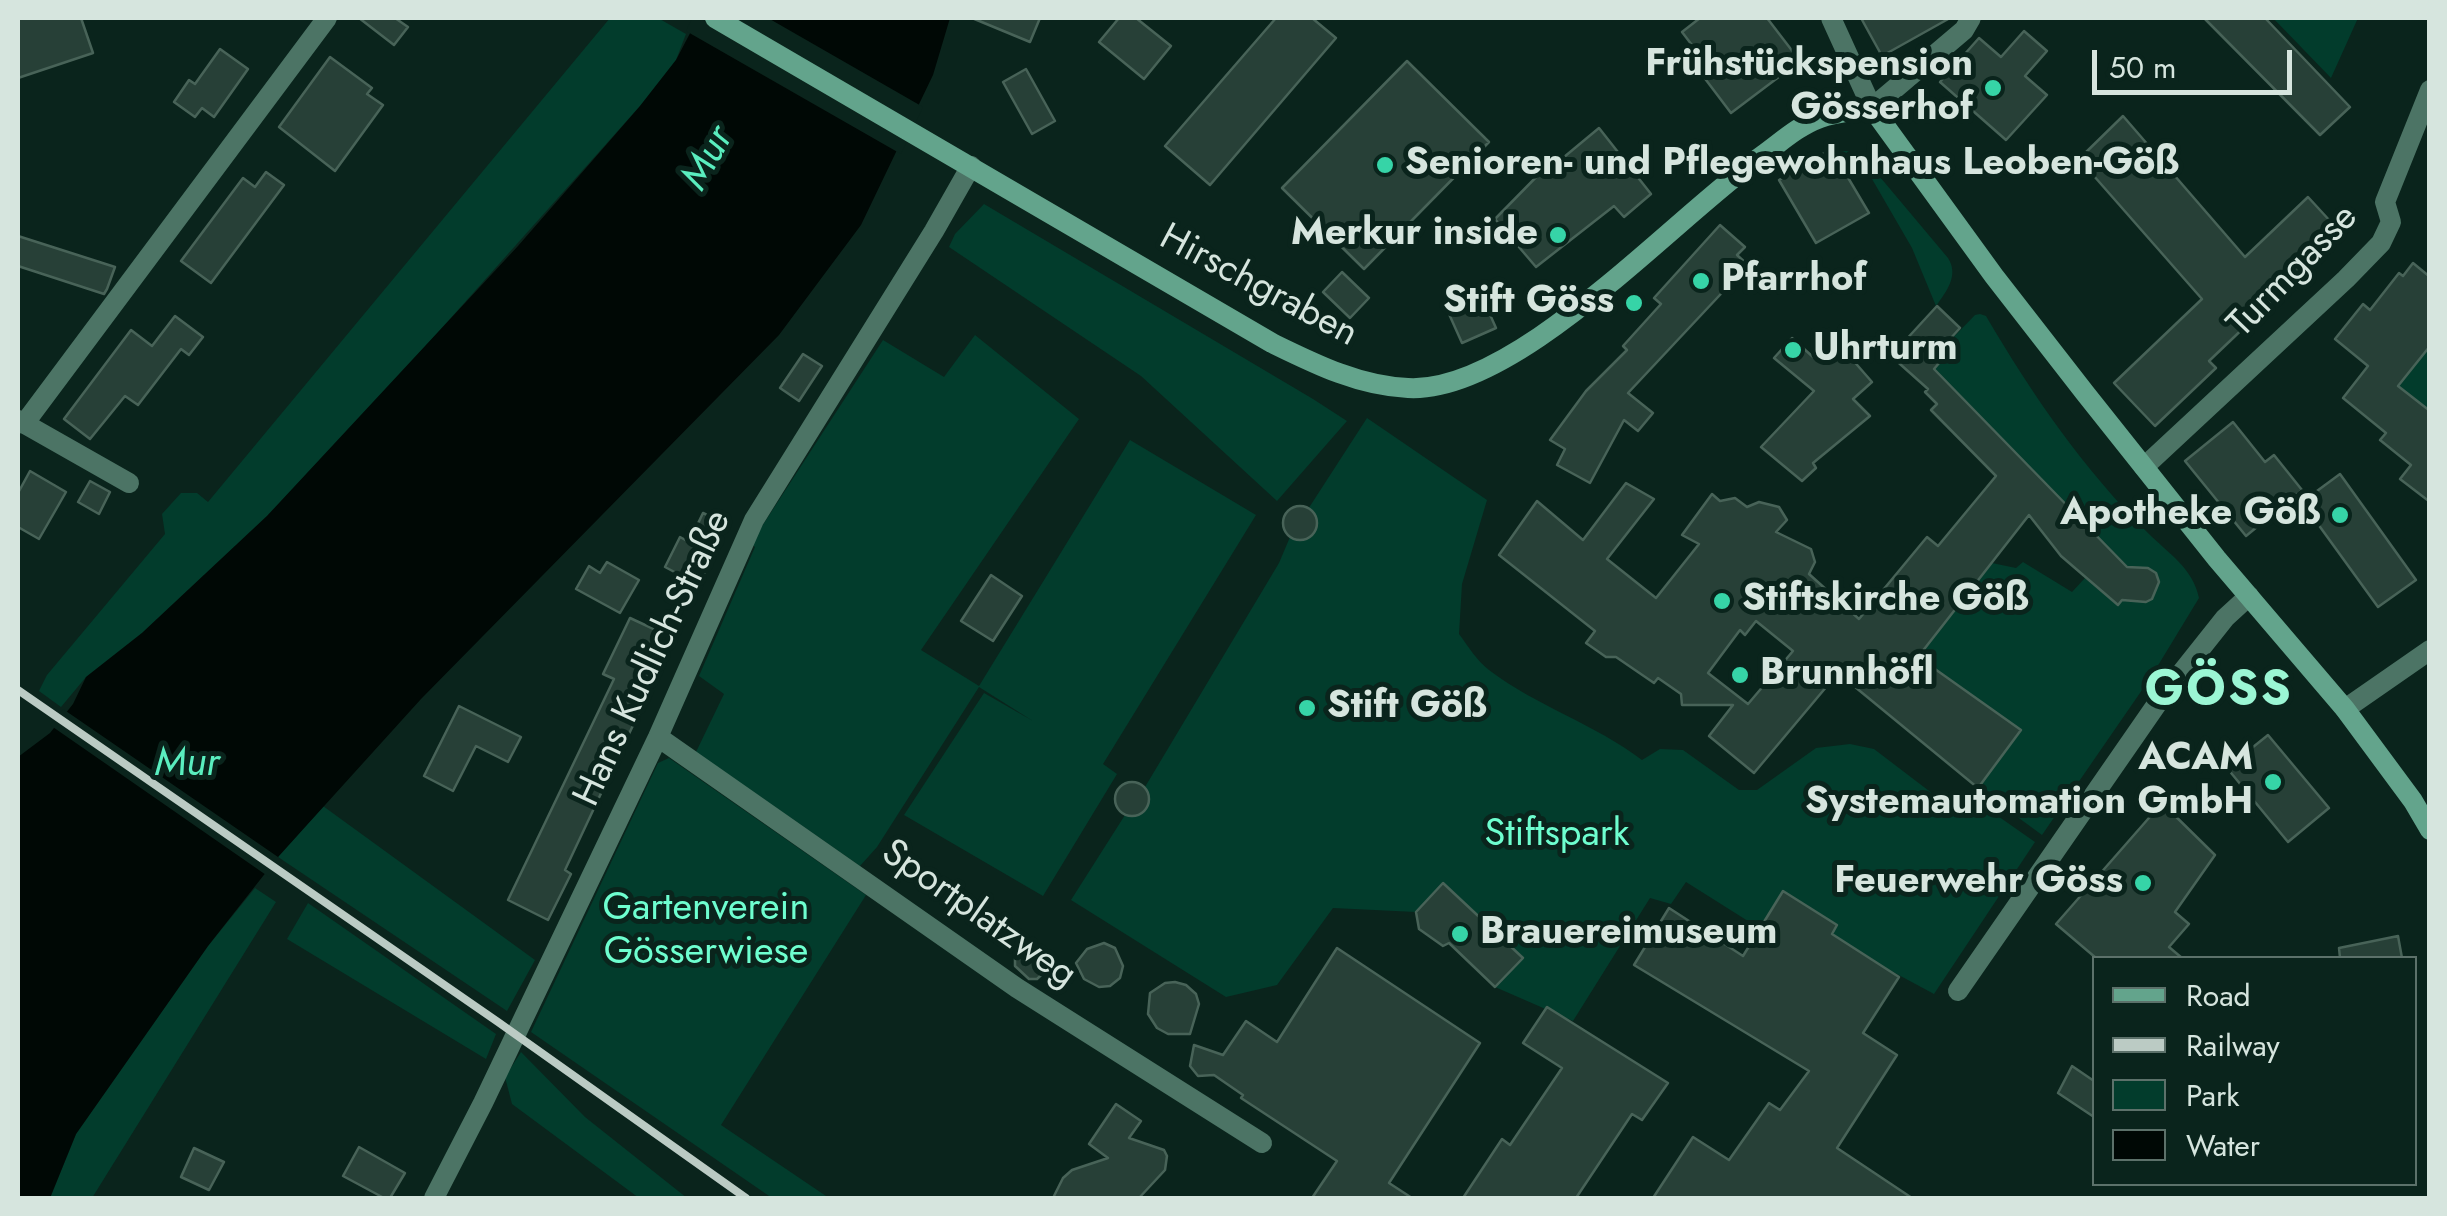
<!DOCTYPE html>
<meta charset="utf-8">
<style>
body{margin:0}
#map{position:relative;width:2447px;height:1216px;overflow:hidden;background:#0a241c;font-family:Jost,sans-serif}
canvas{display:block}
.frame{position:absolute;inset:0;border:20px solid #d6e5de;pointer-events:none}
.legend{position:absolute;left:2092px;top:956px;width:325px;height:230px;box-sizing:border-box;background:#0a241c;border:2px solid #5c716a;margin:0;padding:12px 18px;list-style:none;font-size:30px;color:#d6e5de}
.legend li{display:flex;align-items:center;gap:20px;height:50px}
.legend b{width:50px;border:2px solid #5c716a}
.scale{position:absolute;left:2092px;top:50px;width:200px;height:45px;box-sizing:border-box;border:5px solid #d6e5de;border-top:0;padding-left:12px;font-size:30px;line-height:35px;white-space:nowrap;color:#d6e5de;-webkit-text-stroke:8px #0a241c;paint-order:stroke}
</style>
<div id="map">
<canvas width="2447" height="1216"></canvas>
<div class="frame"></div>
<ul class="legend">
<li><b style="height:12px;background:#63a48c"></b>Road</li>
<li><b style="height:12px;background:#bbcbc4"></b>Railway</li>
<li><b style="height:28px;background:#023c2c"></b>Park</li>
<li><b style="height:28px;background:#000805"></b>Water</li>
</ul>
<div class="scale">50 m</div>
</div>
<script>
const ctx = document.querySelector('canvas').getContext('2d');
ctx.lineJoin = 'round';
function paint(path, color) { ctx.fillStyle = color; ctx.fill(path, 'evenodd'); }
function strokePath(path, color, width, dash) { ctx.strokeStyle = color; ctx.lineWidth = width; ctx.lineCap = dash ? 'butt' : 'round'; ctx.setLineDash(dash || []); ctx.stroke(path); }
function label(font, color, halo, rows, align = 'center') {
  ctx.font = font + ' Jost,sans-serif'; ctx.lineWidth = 10; ctx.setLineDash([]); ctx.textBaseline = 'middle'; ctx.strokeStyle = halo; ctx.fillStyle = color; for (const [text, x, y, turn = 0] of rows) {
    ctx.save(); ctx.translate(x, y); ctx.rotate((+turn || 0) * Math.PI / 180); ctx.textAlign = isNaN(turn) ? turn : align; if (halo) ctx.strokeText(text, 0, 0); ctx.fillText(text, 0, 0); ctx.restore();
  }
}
paint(new Path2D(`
 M610,18h48l28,16 -10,26 -36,46 -249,279 -124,131 -125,117 -56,44 -25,30 -22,-16 8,-16 118,-141 -3,-20 19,-21h16l11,9z
 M2273,18h85l-27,60z
 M1838,151h11l31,26 68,81c11,17 -1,33 -12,48l-24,-58 -40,-69z
 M984,204l329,195 34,22 -70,80 -136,-125 -192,-129 6,-13z
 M1980,314l6,2c45,77 98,154 162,217 20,20 45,35 51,65l-48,79 -109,158 -64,-47 43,-58 -103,-73 74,-94 24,5 7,-6 49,30 13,-14 32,27 11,-11 24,5 7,-16 -3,-10 -25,-1 -197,-203 11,-13 -5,-5 35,-36z
 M975,335l104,84 -158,231 58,36 151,-246 126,75 -153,249 14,10 -74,122 -139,-81 80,-122 49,28 -54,-34 -102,160 -17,19 -164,-114 28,-58 -25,-18 56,-129 -4,-4 132,-203 61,37z
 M2429,346v65l-31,-26z
 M1367,418l120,82 -25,84 -3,50c9,12 18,27 30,36 47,36 106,54 153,90l18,-11 23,1 56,40h18l59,-42 34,-4 24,5 88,67 13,-16 60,42 -101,152 -104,-56 7,-13 -53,-33 -25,36 -73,-46 -15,22 -21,-6 -77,123 -78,-34 27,-29 -78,-75 -28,29 -83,-4 -56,77 -51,12 -155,-97 54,-85 8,1 12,-5 4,-11 -4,-13 134,-224 11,-26z
 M669,758l197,137 -145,230 108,73h-57l-241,-166 127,-269z
 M323,806l212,154 -28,51 -229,-154z
 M255,888l21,14 -184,296h-42l26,-64 132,-188z
 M308,903l188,131 -10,25 -199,-120z
 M521,1052l64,65 102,81h-48l-127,-94 -7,-27z`), '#023c2c');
paint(new Path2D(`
 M698,18h252l-17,57 -72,150 -82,110 -358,364 -143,158 -70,89 -132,188 -26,64h-32v-441l32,-24 23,-29 13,-27 56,-44 125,-117 251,-270 122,-140 36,-46z`), '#000805');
paint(new Path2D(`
 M692,18h76l155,89 -22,47 -215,-123z
 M63,709l215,148 4,3 -13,17 -219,-152z`), '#0a241c');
const building = new Path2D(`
 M18,18h63l12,35 -75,25z
 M359,18h36l13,9 -14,18z
 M972,18h68l-10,24z
 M1119,18h17l35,28 -27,33 -45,-37z
 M1276,18h36l24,20 -126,147 -45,-39z
 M1700,18h67l33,43 -69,52 -28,-37 8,-6 -29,-38z
 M1861,18h89l-68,38z
 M2204,18h61l85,89 -30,28z
 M2024,31l23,20 -22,25 22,19 -41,45 -66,-58 39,-44 22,19z
 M220,49l28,20 -34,48 -12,-9 -7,9 -21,-15 15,-22 6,4z
 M330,57l42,31 -5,6 16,11 -48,66 -56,-44z
 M1407,61l82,81 -125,127 -82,-81z
 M1026,69l29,52 -23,13 -29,-52z
 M2123,116l122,141 63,-60 34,37 -133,127 7,7 -61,58 -41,-43 88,-84 -123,-140z
 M1599,128l52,66 -27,23 -10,-11 -78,61 -41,-48 54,-55 3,3z
 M1831,149l38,64 -53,30 -37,-63z
 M266,172l18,13 -73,98 -30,-22 62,-83 12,9z
 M1720,225l25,22 -8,8 11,10 -120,128 25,20 -15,18 -14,-11 -34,63 -33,-18 8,-16 -15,-9 36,-49 41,-41 -4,-4 38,-42 -7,-6z
 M18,236l97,31 -8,22 -3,5 -86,-28z
 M2413,263l17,14v69l-32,40 32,25v91l-30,-23 11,-14 -31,-25 6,-7 -43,-35 25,-32 -33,-27 28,-35 7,6 29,-37 4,3z
 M1342,272l27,26 -19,20 -27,-26z
 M1483,299l13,29 -34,15 -13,-29z
 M1937,306l23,22 -20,22 5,6 -11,13 193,198 21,1 8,5 3,9 -7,17 -6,3 -24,-2 -4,5 -57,-49 -32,-41 -111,142 103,73 -43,58 -140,-115 -84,100 -45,-37 24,-31h-51l-1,-11 -23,-16 -4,5 -38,-26h-10l-20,-14 9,-12 -96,-76 38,-54 46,39 43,-57 28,16 -47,60 49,39 43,-54 -17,-9 30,-41 8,7 15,-3 12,9 12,-5 20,5 8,13 -11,12 35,17 4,13 -6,12 50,45 68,-82 11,9 58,-70 -65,-66 6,-6 -12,-12 3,-3 -37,-33zM1756,621l37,30 -45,53 -40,-31 32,-43 5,5z
 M175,316l28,21 -14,18 -8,-6 -43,56 -13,-9 -35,43 -26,-20 67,-89 21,16z
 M1831,335l41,47 -19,17 17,17 -57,47 3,5 -14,13 -41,-34 53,-56 -40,-33 18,-20 21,19z
 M803,354l19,12 -23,35 -19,-13z
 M2233,422l32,40 9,-7 28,35 -56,46 -61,-75z
 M30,471l36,21 -27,47 -21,-12v-34z
 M2340,474l76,106 -38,27 -76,-105z
 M90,481l20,11 -11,22 -21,-12z
 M1283 523a17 17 0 1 1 34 0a17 17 0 1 1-34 0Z
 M703,513l23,11 -27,61 -34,-18 15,-30 9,5z
 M607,562l32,18 -19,33 -44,-24 13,-23 11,7z
 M991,575l31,21 -29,45 -32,-20z
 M630,618l28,13 -12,30 14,7 -95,202 6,4 -23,46 -40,-20 106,-221 -11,-5z
 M459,706l62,31 -13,25 -32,-16 -23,45 -29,-15z
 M2268,735l61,73 -41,34 -61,-74z
 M1115 799a17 17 0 1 1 34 0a17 17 0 1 1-34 0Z
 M2162,803l53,52 -40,57 14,12 -20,23 13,11h-86l-40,-34z
 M1443,883l80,75 -28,29 -46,-44 -6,3 -24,-17 -3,-17z
 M1783,891l54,34 -5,9 67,43 -36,56 34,22 -60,93 75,50h-259l40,-61 36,23 40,-57 11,7 29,-39 -175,-106 35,-57 74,48z
 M2398,936l4,22h-62l-1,-10z
 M1104,943l11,5 8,18 -3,12 -10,8 -11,1 -15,-8 -8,-16 11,-14z
 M1026,946l18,3 8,16 -15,14h-8l-14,-13v-8z
 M1337,948l143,95 -91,140 23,15h-100l25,-37 -96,-63 2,-3 -29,-20 -16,1 -8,-10 4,-21 29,10 23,-34 31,21z
 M1175,982l11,3 10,9 3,10 -9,30h-22l-11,-6 -9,-14 2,-21 15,-10z
 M1547,1007l121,76 -26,37 -10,-6 -56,84h-113l39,-59 8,6 52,-77 -39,-25z
 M2072,1066l22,15v36l-36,-24z
 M1116,1104l25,17 -12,17 35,12 3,6 -2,14 -26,28h-86l10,-20 9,-8 36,-12 -19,-14z
 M359,1147l46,26 -15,25h-6l-41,-22z
 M194,1148l30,14 -15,28 -28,-13z`);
paint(building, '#274037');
strokePath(building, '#486358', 2.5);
strokePath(new Path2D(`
 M1831,18l41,90 92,-78 7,-12
 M18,420l111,63
 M24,424l303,-406
 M2144,467l202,-188 35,-36 10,-21 -6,-20 45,-112
 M2345,709l85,-59
 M658,737l359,251 245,155
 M1958,991l201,-290 66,-83 24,-22
 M434,1198l49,-95 175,-366 96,-217 180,-289 37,-65`), '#4c7465', 20);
strokePath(new Path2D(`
 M715,18l557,325c43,21 87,43 136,45 108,6 266,-170 355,-233 18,-13 35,-29 57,-37 16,-6 35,-7 52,-10l122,168 91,117 132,166 128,150 68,92 17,29`), '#63a48c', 20);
strokePath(new Path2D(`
 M18,690l480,332 248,176`), '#bbcbc4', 8);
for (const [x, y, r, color] of [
 [1993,88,10,"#36d4a7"],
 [1385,165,10,"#36d4a7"],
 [1558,235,10,"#36d4a7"],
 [1701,281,10,"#36d4a7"],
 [1634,303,10,"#36d4a7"],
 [1793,350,10,"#36d4a7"],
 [2340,515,10,"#36d4a7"],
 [1722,601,10,"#36d4a7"],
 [1740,675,10,"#36d4a7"],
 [1307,708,10,"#36d4a7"],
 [2273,782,10,"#36d4a7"],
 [2143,883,10,"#36d4a7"],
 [1460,934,10,"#36d4a7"]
]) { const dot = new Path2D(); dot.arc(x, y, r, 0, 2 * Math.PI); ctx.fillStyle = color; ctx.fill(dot); strokePath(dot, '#0a241c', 4); }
label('bold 38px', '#d6e5de', '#0a241c', [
 ["Frühstückspension",1973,66,"right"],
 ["Gösserhof",1973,110,"right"],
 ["Senioren- und Pflegewohnhaus Leoben-Göß",1405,165],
 ["Merkur inside",1538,235,"right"],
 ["Pfarrhof",1721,281],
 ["Stift Göss",1614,303,"right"],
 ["Uhrturm",1813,350],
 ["Apotheke Göß",2320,515,"right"],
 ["Stiftskirche Göß",1742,601],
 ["Brunnhöfl",1760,675],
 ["Stift Göß",1327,708],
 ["ACAM",2253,760,"right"],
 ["Systemautomation GmbH",2253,804,"right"],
 ["Feuerwehr Göss",2123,883,"right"],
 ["Brauereimuseum",1480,934]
], 'left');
label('38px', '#d6e5de', '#0a241c', [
 ["Turmgasse",2294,272,-46],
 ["Hirschgraben",1258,287,28],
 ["Hans Kudlich-Straße",654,659,-65],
 ["Sportplatzweg",978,915,35]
]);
label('38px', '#6efecf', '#0a241c', [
 ["Stiftspark",1557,836],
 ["Gartenverein",706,910],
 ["Gösserwiese",706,954]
]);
label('italic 40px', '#5aeebf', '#0a241c', [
 ["Mur",709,159,-61],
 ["Mur",187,765]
]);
ctx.letterSpacing = '2.5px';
label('bold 48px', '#9bf6d4', '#0a241c', [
 ["GÖSS",2219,692]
]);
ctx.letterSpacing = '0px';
</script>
